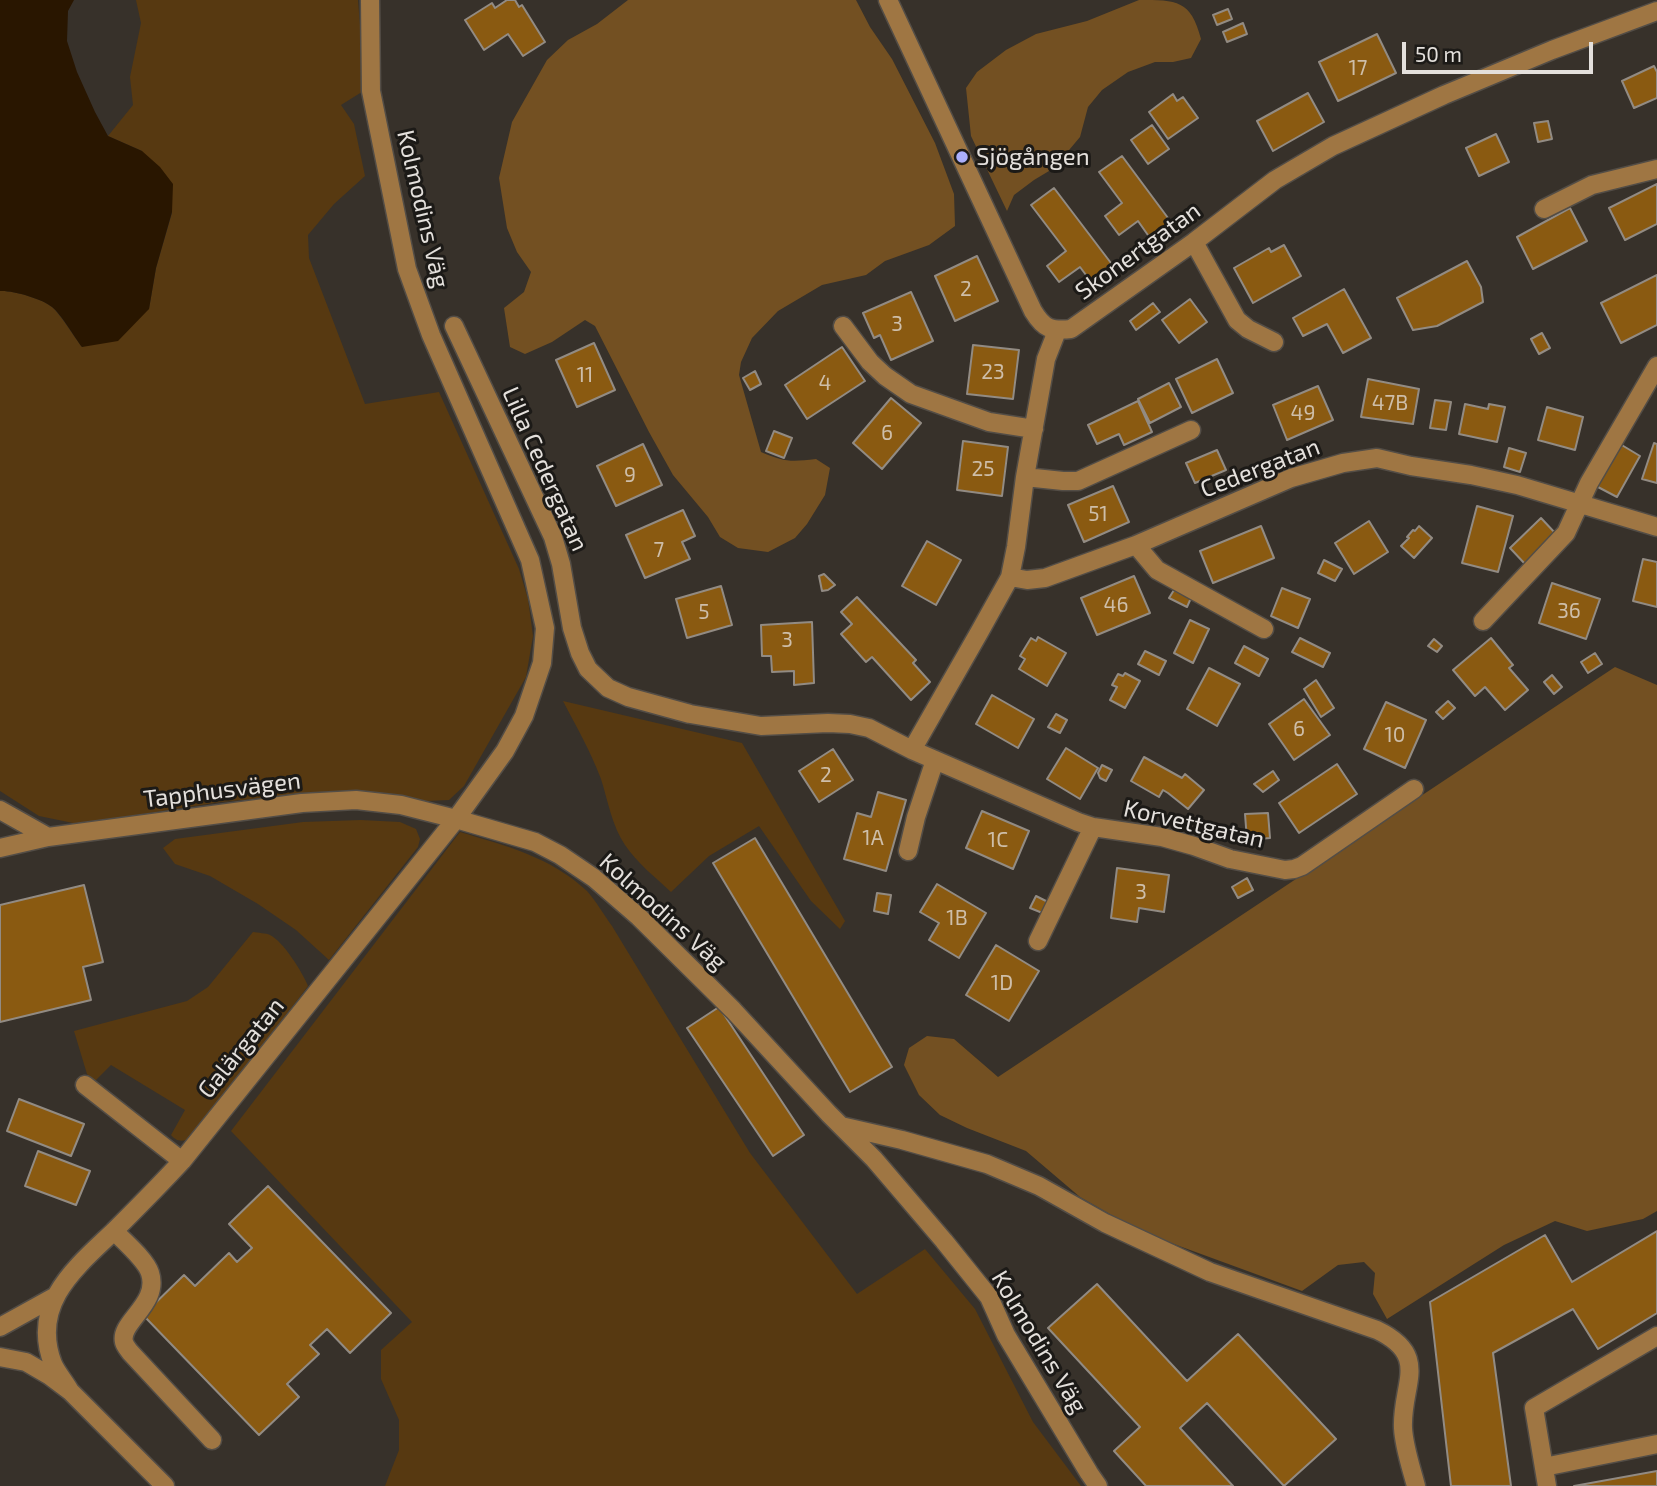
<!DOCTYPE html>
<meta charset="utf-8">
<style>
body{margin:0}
#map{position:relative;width:1657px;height:1486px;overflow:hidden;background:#37312a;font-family:"Exo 2",sans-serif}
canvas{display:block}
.scale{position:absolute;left:1402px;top:42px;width:191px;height:32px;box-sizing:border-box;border:4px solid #e4e0dc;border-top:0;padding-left:9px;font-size:21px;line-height:24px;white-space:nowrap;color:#e4e0dc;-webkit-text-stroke:5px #1c1a17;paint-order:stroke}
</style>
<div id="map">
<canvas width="1657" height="1486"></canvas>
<div class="scale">50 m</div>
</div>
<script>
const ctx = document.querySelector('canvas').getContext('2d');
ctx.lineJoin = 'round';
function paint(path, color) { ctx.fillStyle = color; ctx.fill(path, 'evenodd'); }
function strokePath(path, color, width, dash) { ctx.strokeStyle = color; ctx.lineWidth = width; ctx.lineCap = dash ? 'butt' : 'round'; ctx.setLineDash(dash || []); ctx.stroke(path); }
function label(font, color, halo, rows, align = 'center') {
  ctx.font = font + ' "Exo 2",sans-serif'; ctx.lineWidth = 6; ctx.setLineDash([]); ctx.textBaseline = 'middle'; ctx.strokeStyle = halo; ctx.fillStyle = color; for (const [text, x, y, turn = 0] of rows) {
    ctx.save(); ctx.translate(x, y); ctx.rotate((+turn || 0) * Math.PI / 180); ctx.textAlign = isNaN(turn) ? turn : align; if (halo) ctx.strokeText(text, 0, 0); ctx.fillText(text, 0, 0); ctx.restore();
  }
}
paint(new Path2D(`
 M136,0h222l7,90 -24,15 13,19 11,52 -31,28 -26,31 1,23 56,146 74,-12 80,177 9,30 5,37 -7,41 -62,109 -15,14 -22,1 -93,-10 -113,11 -143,22 -39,-8 -39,-25v-500c12,-1 43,8 52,16 8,7 23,31 30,40l67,-38 7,-41 16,-55 -30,-62 -34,-15 25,-31 -3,-28 11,-54z
 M563,701l179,42 103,178 -5,8 -29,-28 -52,-75 -50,30 -38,36c-16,-15 -34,-29 -46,-47 -13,-19 -17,-44 -24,-66 -10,-27 -25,-53 -38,-78z
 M361,820l39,2 16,7 4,10 -2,8 -89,113 -33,-30 -38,-26 -48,-28 -35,-12 -12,-16 12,-9 128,-17z
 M460,832c46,14 91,25 127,59 9,10 17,24 25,35l138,227 107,141 68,-45 50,60 58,113 48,64h-696l14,-36v-30l-18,-41v-29l31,-28 -181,-191z
 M253,932c5,1 13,1 17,3 13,6 33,38 38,51l-115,152c-10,3 -15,5 -22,-3l14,-25 -74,-45 -16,16 -8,-7 -13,-43 113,-30 21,-14z`), '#573911');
paint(new Path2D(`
 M628,0h228l14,27 22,32 43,84 19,51 1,32 -26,19 -44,16 -19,14 -44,10 -44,26 -26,27 -11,24 -2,13 22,77c23,10 30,10 55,7l14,9 -5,27 -18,29 -12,14 -27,14 -30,-4 -18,-11 -12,-20 -35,-42 -24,-43 -54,-106 -10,-6 -33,22 -27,12 -15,-7 -6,-39 20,-16 7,-20 -14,-20 -10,-24 -8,-50 13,-56 35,-62 21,-20 29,-16z
 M1139,0c38,0 52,0 62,39l-10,19 -18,4h-18l-27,10 -26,18 -14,17 -8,30 -26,31 -20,12 -20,15 -7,16 -36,-75 -5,-48 11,-16 29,-22 30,-16 51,-13z
 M1615,667l42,18v526l-14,8 -56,12 -32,-10 -51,24 -117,74 -14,-25 2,-21 -11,-11 -26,3 -36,26 -161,-59 -61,-35 -54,-46 -59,-23 -27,-13 -21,-20 -15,-30 5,-17 18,-12 27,3 44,38z`), '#735022');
paint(new Path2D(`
 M0,0h74l-6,11 -1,30 10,31 18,40 13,24 34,15 18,16 13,17 -1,28 -16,56 -7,41 -31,32 -36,6c-7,-9 -21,-33 -30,-40 -9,-8 -40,-17 -52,-16z`), '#291600');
const building = new Path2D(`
 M507,0h8l4,7 3,-2 23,37 -22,14 -15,-22 -24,16 -19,-30 27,-17 3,5z
 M1228,9l4,10 -15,6 -4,-10z
 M1243,23l4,11 -20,8 -4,-10z
 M1377,34l19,39 -58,28 -19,-39z
 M1654,66l3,6v26l-23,10 -12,-27z
 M1308,93l16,29 -51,29 -16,-30z
 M1173,94l4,7 6,-4 15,21 -30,21 -19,-27z
 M1548,121l4,18 -14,3 -4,-19z
 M1152,125l17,24 -21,15 -17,-24z
 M1496,134l13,28 -30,14 -13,-28z
 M1122,156l49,66 -21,16 -12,-17 -19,14 -14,-19 17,-13 -23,-31z
 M1657,184v40l-32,16 -16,-32z
 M1054,188l60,79 -22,16 -12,-16 -21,15 -12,-16 19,-15 -35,-46z
 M1570,208l17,33 -54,28 -16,-32z
 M1284,245l17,31 -48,27 -19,-35 35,-20 2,4z
 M977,256l21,45 -43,20 -20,-45z
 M1467,261l14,26 2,15 -46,24 -24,4 -16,-32z
 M1657,275v50l-36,18 -20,-40z
 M1344,289l27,49 -28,15 -16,-29 -24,12 -10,-18z
 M911,292l22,49 -42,19 -11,-25 -6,3 -11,-25z
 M1190,299l17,23 -28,21 -17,-23z
 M1153,303l7,9 -24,18 -6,-9z
 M1542,333l8,15 -11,6 -8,-15z
 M594,343l21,47 -38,17 -21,-47z
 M973,345l46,5 -6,49 -46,-5z
 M842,347l23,34 -58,38 -22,-34z
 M1217,359l16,34 -41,20 -16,-34z
 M755,371l6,13 -11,6 -7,-12z
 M1368,379l51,10 -6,35 -52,-7z
 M1169,383l12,24 -31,16 -12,-24z
 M1318,386l15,34 -46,20 -14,-35z
 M891,398l30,25 -39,46 -29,-26z
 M1435,400l16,2 -5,28 -16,-2z
 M1138,401l14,31 -28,13 -5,-11 -22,10 -9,-19z
 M1465,404l23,5 1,-5 16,3 -8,35 -38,-8z
 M1547,407l36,10 -8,33 -37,-10z
 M774,431l18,7 -8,20 -18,-7z
 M963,441l45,6 -6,49 -45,-6z
 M1654,443l3,1v39l-15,-4z
 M643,444l19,41 -46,21 -19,-40z
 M1620,444l20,12 -23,41 -21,-11z
 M1509,448l17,5 -6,19 -16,-5z
 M1217,450l9,20 -31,13 -9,-20z
 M1113,486l16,36 -45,20 -16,-37z
 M1477,506l36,10 -15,56 -36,-9z
 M683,510l12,26 -13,6 8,17 -45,19 -19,-43z
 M1541,518l15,16 -31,30 -15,-16z
 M1369,521l19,31 -34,22 -19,-31z
 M1261,526l13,32 -61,25 -13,-32z
 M1419,526l13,12 -18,20 -13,-12 8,-8 -2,-1 6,-7 2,1z
 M927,541l34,19 -25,45 -34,-19z
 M1643,559l14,3v45l-24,-6z
 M1324,560l18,9 -7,12 -17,-8z
 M824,574l11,11 -7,5 -6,1 -3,-15z
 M1134,576l16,37 -53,22 -16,-37z
 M1552,583l48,16 -14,40 -47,-16z
 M721,586l11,39 -45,13 -11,-39z
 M1282,588l28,11 -12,29 -27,-12z
 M1174,590l17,8 -4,9 -18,-9z
 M857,597l59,63 -3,3 17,19 -19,18 -39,-43 -6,5 -25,-28 11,-10 -11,-12z
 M1190,620l19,9 -16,34 -19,-10z
 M812,622l2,61 -20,2v-14l-22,1 -1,-16h-9l-1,-31z
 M1038,637l28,16 -19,33 -28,-17 6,-10 -5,-3 11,-18 5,3z
 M1300,638l30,15 -7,14 -31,-15z
 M1491,638l22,27 -4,3 19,22 -23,20 -20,-23 -10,9 -22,-26z
 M1434,639l8,7 -5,6 -9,-6z
 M1244,646l24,13 -9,17 -24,-13z
 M1145,651l21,10 -7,14 -21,-11z
 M1595,653l7,11 -14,9 -7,-11z
 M1209,668l31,16 -23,42 -30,-17z
 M1125,673l15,8 -15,27 -15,-8 7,-13 -5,-2 6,-11 5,2z
 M1552,675l10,12 -8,7 -10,-12z
 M1316,680l18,28 -13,9 -17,-28z
 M992,695l42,24 -16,29 -42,-24z
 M1304,699l26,36 -36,25 -25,-36z
 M1448,701l7,7 -12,11 -7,-7z
 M1386,702l40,18 -21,48 -41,-19z
 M1056,714l11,6 -7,13 -12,-6z
 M1066,748l32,20 -18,31 -33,-20z
 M833,749l20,31 -34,22 -20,-31z
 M1144,757l38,21 3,-4 19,16 -16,19 -20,-16 -5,-3 -4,7 -28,-16z
 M1337,764l20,30 -58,39 -20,-30z
 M1102,765l10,5 -6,11 -6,-3 -2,-5z
 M1273,771l6,9 -16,12 -9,-8z
 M878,792l28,8 -20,71 -42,-12 13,-46 14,4z
 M982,811l47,20 -16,38 -47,-21z
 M1268,813l2,25 -23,2 -2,-26z
 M755,838l137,229 -42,25 -137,-229z
 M1117,868l52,7 -5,37 -25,-4 -2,14 -26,-4z
 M1247,878l6,12 -15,8 -6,-11z
 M937,884l49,29 -27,45 -30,-18 10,-17 -19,-11z
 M84,885l19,77 -20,5 8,33 -91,22v-117z
 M877,893l14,2 -3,19 -14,-3z
 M1036,896l14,7 -5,11 -15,-6z
 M996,945l43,26 -30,50 -43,-26z
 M719,1007l85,128 -31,21 -86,-128z
 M19,1099l65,25 -13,32 -64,-25z
 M38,1151l52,20 -14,34 -51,-19z
 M268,1186l123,127 -41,40 -23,-24 -17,16 9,9 -32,30 12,13 -40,38 -116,-120 41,-40 11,11 34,-33 8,9 15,-14 -23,-24z
 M1657,1231v82l-59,36 -25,-40 -80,44 18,133h-60l-21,-184 115,-67 27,47z
 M1097,1284l90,97 51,-47 98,105 -52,47 -77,-83 -27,25 53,58h-87l-32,-35 26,-24 -92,-99z
 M1657,1471v15h-83z`);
paint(building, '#8a5a11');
strokePath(building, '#928b83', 2);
const minor = new Path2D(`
 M370,0l1,91 36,178 24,66 99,225 15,68 -3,35 -18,53 -19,35 -49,68 79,23 25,13 34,23 45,39 94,93 96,104 45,45 70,82 45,56 17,38 83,138 9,13
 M888,0l145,311c11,18 18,20 38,18l123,-87 81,-62 58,-34 111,-51 108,-45 105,-39
 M1544,209l48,-24 65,-16
 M1194,242l43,78 11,9 26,13
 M454,326l99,211 8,27 11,64 8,25 8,16 20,19 20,9 62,17 71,12 67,-3 22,1 19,4 43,22 166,72 15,5 69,10 32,9 36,13 55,11 9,-1 8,-3 112,-77
 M843,326l27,36 15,14 26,18 78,28 45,7
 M1025,477l38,4h15l113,-51
 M1136,545l21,25 107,59
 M1010,577l17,3 18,-2 91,-33 155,-67 52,-15 34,-5 34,8 60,9 46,10 140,42
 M1483,621l83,-88 23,-50 68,-117
 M912,750l68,-119 30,-54 6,-30 9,-70 21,-118 11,-28
 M0,810l48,27 254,-34 54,-3 45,5 55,14 -274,342c-22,24 -45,47 -68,70 -39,37 -84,73 -61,133 4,9 12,18 17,27
 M0,848l48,-11
 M908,851l8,-34 19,-57
 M1038,941l55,-114
 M85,1085l97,76
 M841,1126l61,14 85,24 52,22 66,37 105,49 167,58c54,26 24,54 26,98 1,19 8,39 13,58
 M114,1231c10,10 32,29 36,42 10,31 -31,49 -26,69 1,4 4,7 6,10l82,88
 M0,1327l54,-30
 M0,1357l26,5 24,14 20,15 95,95
 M1544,1467l113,-23
 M1547,1486l-13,-78 123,-72`);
strokePath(minor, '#534d46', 21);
strokePath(minor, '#9f7643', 18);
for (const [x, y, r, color] of [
 [962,157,7,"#abaffb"]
]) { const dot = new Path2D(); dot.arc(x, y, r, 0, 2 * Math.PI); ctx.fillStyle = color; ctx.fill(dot); strokePath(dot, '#1c1a17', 2.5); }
label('21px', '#cebea9', null, [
 ["17",1358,68],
 ["2",966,289],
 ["3",897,324],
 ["23",993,372],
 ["11",585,375],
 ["4",825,383],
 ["47B",1390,403],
 ["49",1303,413],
 ["6",887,433],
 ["25",983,469],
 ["9",630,475],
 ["51",1098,514],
 ["7",659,550],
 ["46",1116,605],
 ["36",1569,611],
 ["5",704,612],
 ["3",787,640],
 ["6",1299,729],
 ["10",1395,735],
 ["2",826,775],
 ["1A",873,838],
 ["1C",998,840],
 ["3",1141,892],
 ["1B",957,918],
 ["1D",1002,983]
]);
label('24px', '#e4e0dc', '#1c1a17', [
 ["Sjögången",976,157]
], 'left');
label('24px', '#e4e0dc', '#1c1a17', [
 ["Kolmodins Väg",423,209,77],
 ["Skonertgatan",1138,251,-36],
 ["Cedergatan",1260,468,-21],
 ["Lilla Cedergatan",545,469,66],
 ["Tapphusvägen",222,790,-7],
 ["Korvettgatan",1194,824,13],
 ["Kolmodins Väg",663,912,42],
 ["Galärgatan",241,1048,-51],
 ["Kolmodins Väg",1039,1342,59]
]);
</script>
